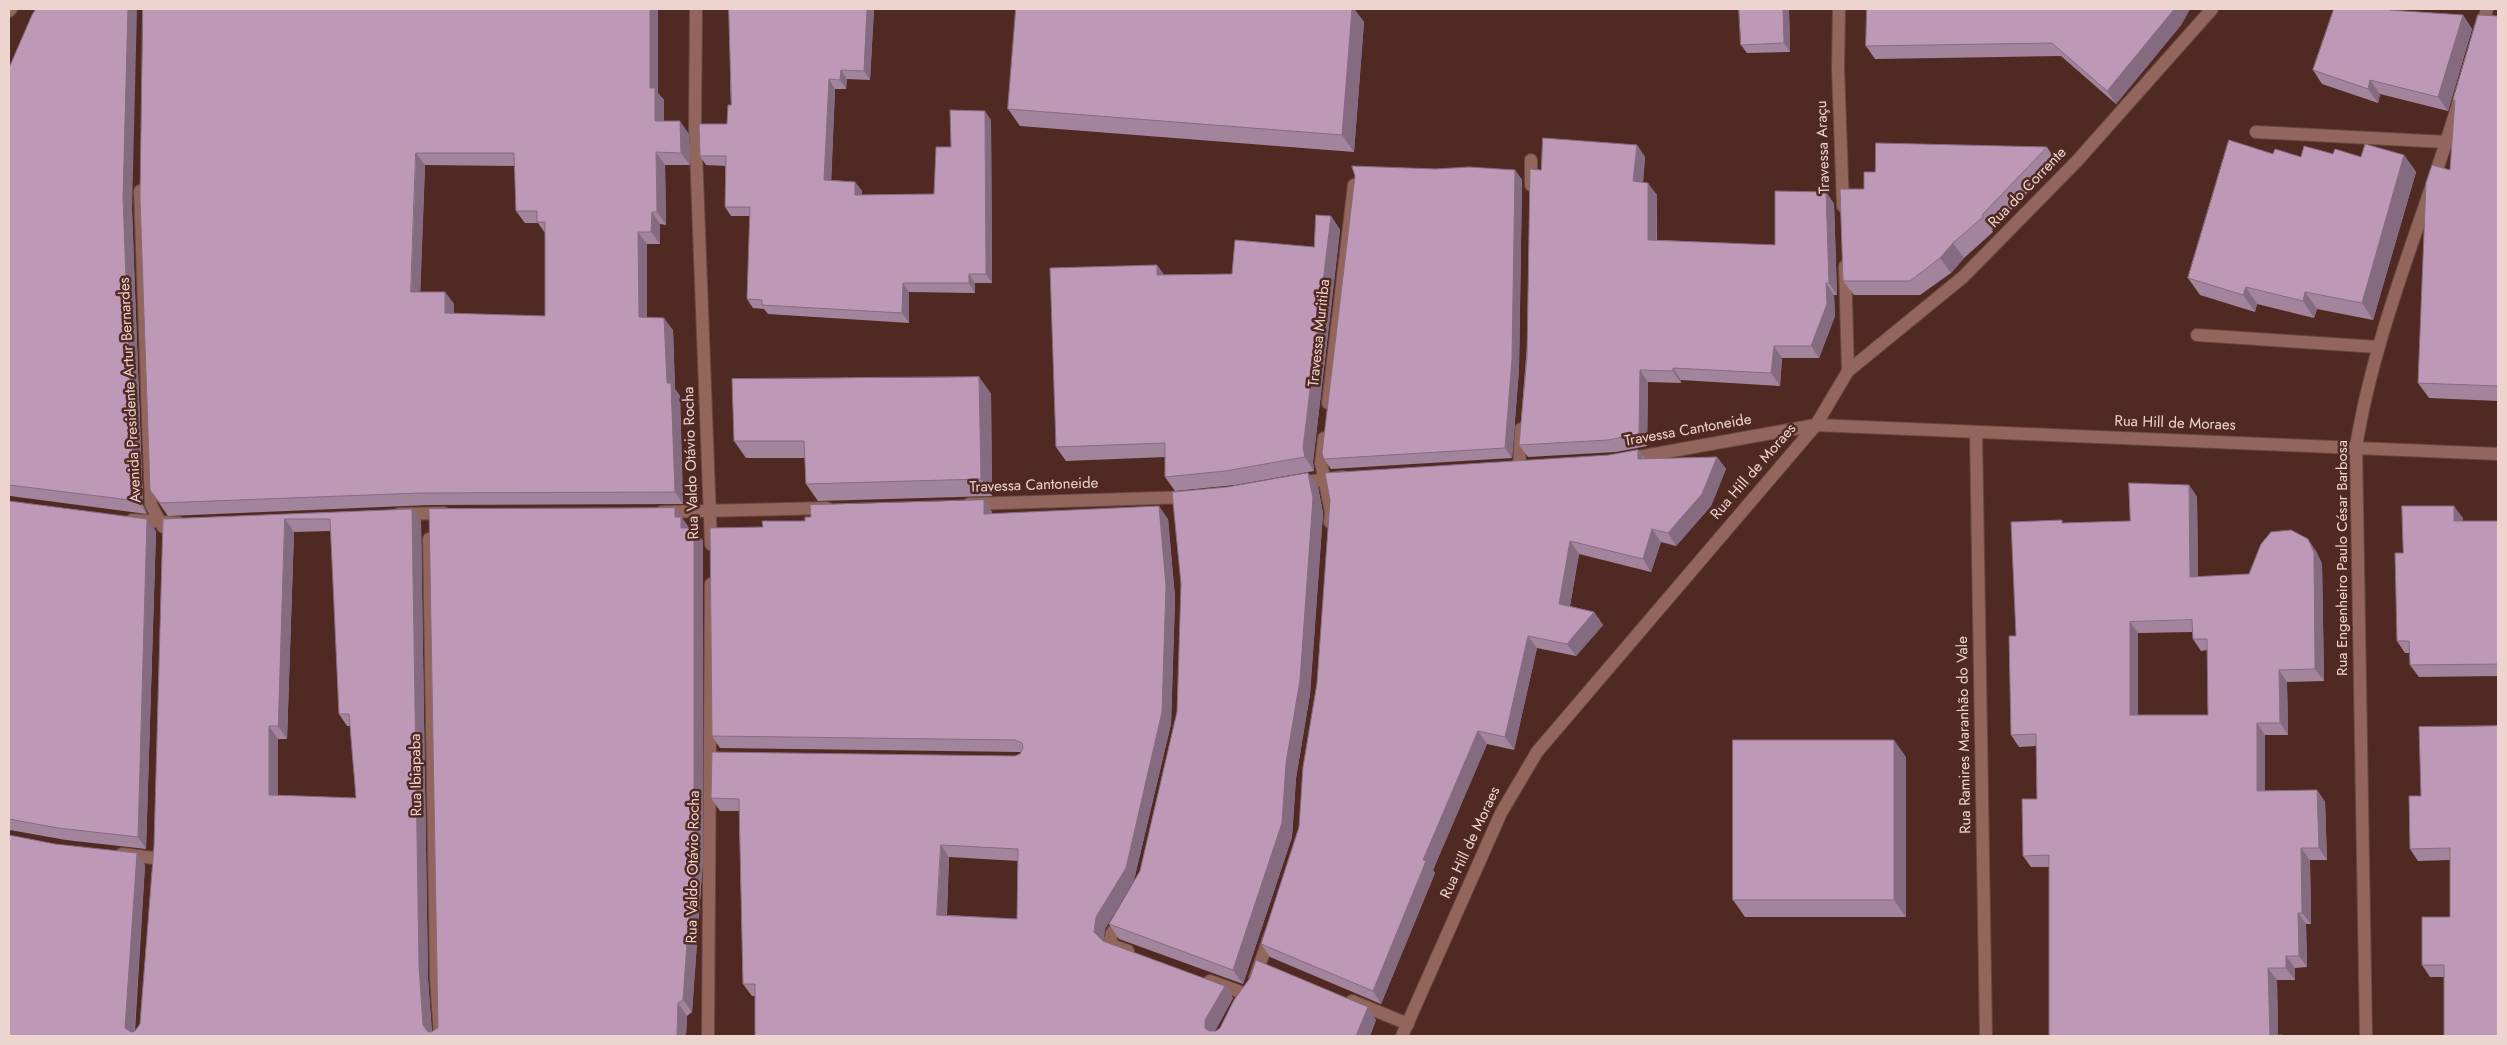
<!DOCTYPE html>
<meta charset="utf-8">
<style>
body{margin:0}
#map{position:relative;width:2507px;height:1045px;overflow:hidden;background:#502a22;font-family:Jost,sans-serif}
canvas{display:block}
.frame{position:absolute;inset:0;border:10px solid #eed4ce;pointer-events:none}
</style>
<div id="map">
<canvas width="2507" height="1045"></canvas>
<div class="frame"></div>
</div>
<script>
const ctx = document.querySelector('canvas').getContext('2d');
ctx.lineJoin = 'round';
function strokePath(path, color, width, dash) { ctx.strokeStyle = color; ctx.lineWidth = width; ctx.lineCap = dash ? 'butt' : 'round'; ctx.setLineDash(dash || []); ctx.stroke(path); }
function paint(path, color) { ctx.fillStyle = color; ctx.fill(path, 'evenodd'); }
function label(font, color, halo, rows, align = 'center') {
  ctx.font = font + ' Jost,sans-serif'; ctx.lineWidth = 5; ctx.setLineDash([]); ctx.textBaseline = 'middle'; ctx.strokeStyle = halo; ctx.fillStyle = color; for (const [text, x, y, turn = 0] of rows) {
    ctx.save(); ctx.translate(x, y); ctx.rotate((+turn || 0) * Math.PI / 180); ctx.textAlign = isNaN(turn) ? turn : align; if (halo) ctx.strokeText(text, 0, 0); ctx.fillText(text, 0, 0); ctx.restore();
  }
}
const minor = new Path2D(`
 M696,9l-1,117 16,418
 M1839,9l-1,59 5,138
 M9,11l2,-2
 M2481,30l6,-21
 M2256,132l191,10
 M1531,185v-25
 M140,191l11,314 12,22
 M2197,335l181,12
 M1848,371l115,-94 114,-116 135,-152
 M1328,403l26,-218
 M1976,433l10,603
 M1324,438l-3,25 10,49 -1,10
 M1627,459l189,-34 682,29
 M1519,467l2,-38
 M1298,483l45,-6
 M969,504l220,-7
 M662,512l165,-4
 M399,514l45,-1
 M132,520l47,3
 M429,539l7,439 4,58
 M122,854l32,4
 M1123,918l-11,15 -2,7 4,6 14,5
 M1255,978l15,-43
 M1210,981l36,13
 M1352,1001l56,23
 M708,1036l3,-452
 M1402,1036l99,-223 36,-61 279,-327 32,-54 -3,-105
 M2366,1036l-10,-589c19,-118 68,-228 102,-343`);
strokePath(minor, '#684841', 14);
strokePath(minor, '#93665d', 12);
paint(new Path2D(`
 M143,9l515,84 6,7v21l25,13 1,31h-25l1,60 -6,-1v20h-13v73l26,13 2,59 5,7 3,108 -254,1 -261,11 -18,-26zM425,165l90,1 1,45 9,12h13l7,10v83l-91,-2v-10l-9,-12h-25z
 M729,9h145l-4,71 -23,-1 -1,10h-11l-4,91 24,2 7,9v4l72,-1 17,-47 40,-27 1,163h-17v10l-66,-1v31l-141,-9 -4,-5 -11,-1 -6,-9 3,-83h-19l-6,-9v-41l-19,-1 -6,-9 27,-32 4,-19z
 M1016,9h338l10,13 -10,130 -334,-26 -12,-17z
 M1789,9l1,43 -43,1 -6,-8z
 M1867,9h323l-9,16 -65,79 -55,-48 -186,3 -9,-13z
 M2389,9l1,1 73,5 9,14 -24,82 -68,-17 -2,9 -56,-19 -9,-14z
 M2498,16v385l-69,-3 -11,-15 32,-213 5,-67 -2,-3z
 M9,68l123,142 11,295 4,9 -137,-18h-1z
 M1637,145l8,12 -2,25 14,13v45l118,5 51,-53 8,12 3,91h-3l1,21 -16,42h-37l-2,28 -99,-6v3l-33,-1 -1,64 -31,6 -88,5 -9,-12 22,-275z
 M2047,147l10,15 -65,68 1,2 -29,26 -13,15 -31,22h-66l-11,-14 21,-92 11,-17z
 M2273,154l28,3 32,-3 28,3 43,-2 12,17 -43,148 -56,-11 -3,9 -57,-14 -2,8 -55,-17 -12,-17z
 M1436,169l79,1 7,10 -3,189 -7,89 -181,11 -7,-10 31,-283z
 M1331,216l9,14 -27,232 1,9 -79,14 -60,6 -10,-14v-20l-99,4 -10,-14 101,-182 7,10 68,-1 82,-27z
 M979,377l12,17 1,102 -174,5 -12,-17 -1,-26h-59l-12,-17z
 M1638,450l7,9 72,-2 9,12 -15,37 -35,40 -15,-4 -10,30 -72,-18 -9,52 24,6 9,13 -27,31 -39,-8 -23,102 -27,-6 -54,126 2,3 -54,131 -111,-47 -9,-13 348,-489z
 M1308,473l10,14 5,26 -13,181 -14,84 -4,59 -49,147 -124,-45 -10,-15 31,-53 37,-159 50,-225z
 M2189,485l8,12 1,80 51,-3 67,-23 6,13 2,117 -37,1 1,53h-23v56l52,-1 8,12 2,58h-17l1,64h-5l1,43 -12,1v12h-18l1,55h5l1,1h-235v-169h-18l-8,-11 14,-57 -1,-53 -17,1 -8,-12 5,-99 48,-113 66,-2zM2193,632v7l8,12 6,-1 1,65h-70v-82z
 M984,500l8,12v2l176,5 7,79 -4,126 -37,156 -29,49 -2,13 122,44 8,12 -18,33 161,-11 -6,16h-615v-40h-3l-9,-12 -4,-173h-19l-9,-13 304,-42 5,-2 1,-2 -301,-4 -8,-12 51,-209 42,-6zM949,857l69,4 -1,58 -70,-4z
 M9,501l147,30 -10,318 -80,-9 -56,-10 -1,1z
 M675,508l14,20 14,13v318l-11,153 -5,4 -1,20h-677l136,-171 -10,166 5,-7 14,-178 9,-327 249,-10 9,12 7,458 4,53 6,-4zM331,531l8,183 8,12h3l6,72 -78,-3v-56h9l7,-207z
 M2463,518v3h35v155l-79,1 -9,-12v-12h-5l-8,-12 6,-88z
 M2498,726l-54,251h-14l-8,-12 28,-48v-57l-32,1 -8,-12 11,-53z
 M1906,757v160h-161l-12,-17z`), '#a3849d');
paint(new Path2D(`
 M128,9h9l-5,201 11,295 4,9 -9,-13 -4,-8 -11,-295z
 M650,9h8v84l6,7v34l-9,-13 -5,-33z
 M867,9h7l-4,71 -6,-9z
 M1352,9h2l10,13 -10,130 -12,-17z
 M1783,9h6l1,43 -6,-9z
 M2174,9h16l-9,16 -65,79 -9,-13z
 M2463,15l9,14 -24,82 -10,-14z
 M841,70l6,9 -1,10 -6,-9z
 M829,79l6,10 -4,100 -7,-9z
 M2370,80l10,14 -2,9 -10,-14z
 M985,111l6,9 1,163 -6,-9z
 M680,121l9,13 1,31 -9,-12z
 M1637,145l8,12 -3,37 -9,-13z
 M656,152l9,13 1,60 -9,-13z
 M416,153l9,12 -5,139 -9,-12z
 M2404,155l12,17 -43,148 -11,-17z
 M1515,170l7,10 -3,189 -7,89 -7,-10z
 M855,182l7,9 -1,13 -6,-9z
 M1648,183l9,12 -1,57 -8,-12z
 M1826,192l8,12 3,91 -8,-12z
 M652,212l8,12v20l-9,-12z
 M1331,216l9,14 -27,232 1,9 -9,-14 -2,-9z
 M638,232l9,12v85l-8,-12z
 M1953,243l11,15 -13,15 -11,-15z
 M1157,265l10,14 -10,-4z
 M969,274l6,9v10l-6,-10z
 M903,283l6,9v31l-7,-10z
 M1826,283l8,12 1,21 -16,42 -8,-12z
 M2246,287l11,17 -2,8 -12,-17z
 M445,292l9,12v22l-9,-13z
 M2305,292l12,17 -3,9 -11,-17z
 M664,318l9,12 2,59 5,7 3,108 -8,-12 -8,-109z
 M1774,346l8,12 -2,28 -9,-13z
 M1673,368l8,12v3l-8,-12z
 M1640,370l8,12 -1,64 -8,-12z
 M979,377l12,17 1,102 -11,-17z
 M1638,450l9,13 -9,-4z
 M1717,457l9,12 -15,37 -35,40 -8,-13z
 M1308,473l10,14 5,26 -13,181 -14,84 -4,59 -49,147 -10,-14z
 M2189,485l8,12 1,92 -8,-12z
 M984,500l8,12 1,14 -9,-12z
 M1159,506l9,13 7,79 -4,126 -37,156 -29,49 -2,15 -9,-12 2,-15z
 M2454,506l9,12v15l-9,-12z
 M675,508l15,21 -9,-1 -6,-11z
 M412,509l9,12 7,458 4,57 -9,-11 -4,-59z
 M147,519l9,12 -10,318 -8,-12z
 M285,519l9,13 -7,207 -9,-13z
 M694,528l9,13v318l-11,153 -9,-12z
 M1652,529l9,13 -10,30 -8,-13z
 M2308,539l8,12 6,13 2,117 -9,-12z
 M1570,541l9,13 -11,62 -9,-12z
 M1594,612l9,13 -27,31 -9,-12z
 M2130,622l8,11v94l-8,-12z
 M1528,636l9,12 -23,102 -9,-13z
 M2279,670l8,12 1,53 -8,-12z
 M2257,723l8,12v67l-8,-11z
 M269,726l9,13v68l-9,-12z
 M1478,731l9,13 -54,126 2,3 -54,131 -8,-13 50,-131z
 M1894,740l12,17v160l-12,-17z
 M2317,790l8,12 2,58 -8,-12z
 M941,845l8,12 -3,70 -9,-12z
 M2301,848l9,12 1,64 -9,-11z
 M137,853l8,12 -11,171 -9,-8z
 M2298,913l8,11 1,43 -8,-11z
 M2286,956l9,12v12l-9,-12z
 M2268,968l9,12 1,56 -8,-1z
 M1225,986l8,12 -19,35v3l-9,-8v-8z
 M678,1003l9,13 -1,20h-9z
 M1368,1007l8,13 -6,16h-14z`), '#856b80');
const building = new Path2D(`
 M36,9h92l-5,189 11,295 4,8 -129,-16v-417l23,-53z
 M143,9h507v79h5v33h25l1,32 -25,-1 1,60h-5l-1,20h-13l1,85 25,1 3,65h4l4,109 -255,1 -260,10 -10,-13 -10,-292zM416,153h98l2,58h21v11h8v94l-100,-3v-21h-34z
 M729,9h138l-3,62 -23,-1 -1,10 -11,-1 -5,101 31,2v13l79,-1 2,-47h15l-1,-37 35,1 1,163h-17v9h-66l-1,30 -140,-8v-5l-15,-1 3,-92h-25l1,-51h-26l-1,-32h28l1,-19h3z
 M1016,9h336l-10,126 -334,-26z
 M1739,9h44l1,34 -43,2z
 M1867,9h307l-2,3 -65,79 -55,-48 -186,3z
 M2334,9h54l1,1 74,5 -25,82 -68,-17 -2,9 -55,-19z
 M2478,15l20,1v370l-80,-3 8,-200 6,-18 18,5 5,-70h-2z
 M1543,138l94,7 -4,36 15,2v57l127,5v-54l51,1 3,91h-3l1,21 -16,42h-37l-3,27 -98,-5v3l-33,-1 -1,64 -31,6 -89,5 8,-88 3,-188 11,1z
 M2229,140l44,14 2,-5 26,8 3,-11 29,8 2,-5 26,8 4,-13 39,11 -42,148 -57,-11 -2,9 -57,-14 -3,8 -55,-17z
 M1876,143l171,4 -65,68 1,2 -30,26 -13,15 -30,23h-67l-3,-92h24v-17h11z
 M1352,166l84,3 33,-2 46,3 -3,189 -7,89 -181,11 -2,-6 33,-277z
 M1316,215l15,1 -28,232 2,9 -80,14 -60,6v-34l-109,4 -6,-179 107,-3v10l75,-1 3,-34 79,7z
 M979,377l2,102 -175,5 -2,-43h-70l-2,-62z
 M1638,450v9l79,-2 -15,37 -34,39 -16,-4 -9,30 -73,-18 -11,63 35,8 -27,32 -39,-8 -23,101 -27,-6 -55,129 3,1 -53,130 -112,-47 38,-117 4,-60 14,-84 13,-183 -5,-27 284,-18z
 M1308,473l5,25 -13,182 -14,83 -4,60 -49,147 -124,-46 31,-53 37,-159 4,-128 -9,-92 55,-5z
 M2129,483l60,2 1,92 59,-3 12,-30 10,-12 20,-2 17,9 6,13 1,117 -36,1 1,53h-23v68l60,-1 2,58h-18l1,65h-4l1,43h-13v12h-18l2,67h13v1h-234v-181l-26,1 -1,-57h15l-1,-65 -25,1 -2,-99h7l-5,-114 51,-2v3l68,-2zM2192,620l1,19h14l1,76h-78v-93z
 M984,500v14l175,-8 7,80 -4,126 -36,156 -30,49 -2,15 9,9 122,45 -20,34v8l4,3h7l4,-3 14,-28 16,-22 6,-18 112,47 -12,29h-601v-52h-12l-4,-185 -28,-1 1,-46 303,4 5,-2 3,-6 -1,-5 -7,-3 -303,-4 -2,-208 53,-1 -1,-6h43v-4h6l-1,-12zM941,845l77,4 -1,70 -80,-4z
 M9,501l138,18 -9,318 -80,-9 -49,-9z
 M2402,506h52v15h44v143l-88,1 -1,-24h-12l-2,-88h8z
 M675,508v9h6v11h13v319l-11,153 -5,3 -1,33h-668v-201l46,9 82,9 -12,175 6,4 4,-1 5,-7 14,-178 9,-327 249,-10 7,457 4,59 4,6 4,1 7,-4 -9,-519zM285,519h45l9,195h10l7,84 -87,-3v-69h9z
 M2498,726v310h-54v-71h-22v-48h28v-69l-40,1 -1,-53h12l-2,-69z
 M1733,740h161v160h-161z`);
paint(building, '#be99b7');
strokePath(building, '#856b80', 1);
label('15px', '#eed4ce', '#502a22', [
 ["Travessa Araçu",1824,147,-92],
 ["Rua do Corrente",2028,188,-46],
 ["Travessa Muritiba",1320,333,-84],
 ["Avenida Presidente Artur Bernardes",131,390,-93],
 ["Rua Hill de Moraes",2175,424,2],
 ["Travessa Cantoneide",1688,431,-10],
 ["Rua Valdo Otávio Rocha",692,463,-92],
 ["Rua Hill de Moraes",1754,472,-49],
 ["Travessa Cantoneide",1034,486,-2],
 ["Rua Engenheiro Paulo César Barbosa",2343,558,-90],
 ["Rua Ramires Maranhão do Vale",1965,735,-91],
 ["Rua Ibiapaba",417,775,-91],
 ["Rua Hill de Moraes",1471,843,-65],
 ["Rua Valdo Otávio Rocha",694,867,-89]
]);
</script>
